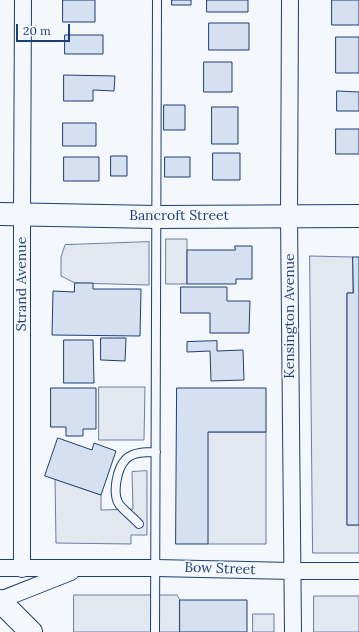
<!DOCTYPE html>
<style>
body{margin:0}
#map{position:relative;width:359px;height:632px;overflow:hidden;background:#f4f7fb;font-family:Lora,serif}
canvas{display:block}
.scale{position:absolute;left:16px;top:24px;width:54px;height:18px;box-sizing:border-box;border:2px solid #1d3f73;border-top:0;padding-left:5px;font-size:12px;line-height:14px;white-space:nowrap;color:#1d3f73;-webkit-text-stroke:3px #f4f7fb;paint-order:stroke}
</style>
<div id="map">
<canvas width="359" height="632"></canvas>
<div class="scale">20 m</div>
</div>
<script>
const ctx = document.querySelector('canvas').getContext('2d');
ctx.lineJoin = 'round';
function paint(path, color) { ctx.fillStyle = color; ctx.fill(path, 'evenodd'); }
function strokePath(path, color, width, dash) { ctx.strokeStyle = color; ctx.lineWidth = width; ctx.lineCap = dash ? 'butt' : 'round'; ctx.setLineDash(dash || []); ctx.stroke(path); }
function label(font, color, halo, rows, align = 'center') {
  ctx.font = font + ' Lora,serif'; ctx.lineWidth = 3; ctx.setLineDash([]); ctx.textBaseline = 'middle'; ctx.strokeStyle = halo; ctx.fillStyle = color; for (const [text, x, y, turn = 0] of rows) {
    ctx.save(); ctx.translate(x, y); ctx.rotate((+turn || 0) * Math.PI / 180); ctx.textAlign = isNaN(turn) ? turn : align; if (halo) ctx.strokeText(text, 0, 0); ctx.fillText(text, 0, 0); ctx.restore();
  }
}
const parking = new Path2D(`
 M166,239h21v45h-21z
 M149,242v43l-74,-2 -14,-7v-19l4,-12z
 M310,256l43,1v36h-6v232h12v28h-46z
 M99,387h46l-1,53h-45z
 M208,432h58v112h-58z
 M147,471v64h-16v9l-75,-1 -1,-64 46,16v15l32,-1 -1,-37z
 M74,595h103l3,5v32h-106z
 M314,596h45v36h-45z
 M253,614h21v18h-21z`);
paint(parking, '#e3e8f0');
strokePath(parking, '#687fa3', 1);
const building = new Path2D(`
 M63,0h32v22h-32z
 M172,0h19v5h-19z
 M207,0h41v12h-41z
 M332,0h27v25h-27z
 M209,23h40v27h-40z
 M65,35h38v19h-38z
 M336,37h23v36h-23z
 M204,62h28v30h-28z
 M64,75l51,1 -1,15 -21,-1v11h-29z
 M337,91l22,1v19h-22z
 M164,105h21v25h-21z
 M212,107h26v37h-26z
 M63,123h33v23h-33z
 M336,129h23v25h-23z
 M213,153h27v27h-27z
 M111,156h16v20h-16z
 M64,157h35v24h-35z
 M165,157h25v20h-25z
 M235,246h17v33h-16v5h-49v-34h48z
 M353,257h6v268h-12v-232h6z
 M75,283h18v6h48l-1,47 -88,-1 1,-44 21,1z
 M181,287h46v14h23l-1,32h-39v-20h-29z
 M101,338h25l-1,23 -24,-1z
 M64,340h29l1,43h-30z
 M217,341v10l26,-1 1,30 -33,1 -1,-30 -23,1v-10z
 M51,388h45v41h-13v7h-17v-9h-15z
 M177,388h89v44h-58v112h-32z
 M58,438l34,12 2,-7 22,8 -15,44 -56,-19z
 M180,600h67v32h-67z`);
paint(building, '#d5e0f0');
strokePath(building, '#1d3f73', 1);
const lane = new Path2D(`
 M139,524c-5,-6 -16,-14 -20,-20 -7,-11 -2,-36 7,-45 7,-7 20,-7 30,-7
 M155,632l2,-632`);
const street = new Path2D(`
 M290,0l-1,216 4,416
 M0,568h156l136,3h67
 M22,569v-355l1,-214
 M0,600l71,-28`);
const secondary = new Path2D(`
 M0,214l156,3 203,-1`);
const highway = new Path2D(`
 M0,601l31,31`);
strokePath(lane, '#1d3f73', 10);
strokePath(street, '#1d3f73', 18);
strokePath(secondary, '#1d3f73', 24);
strokePath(highway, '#1d3f73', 24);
strokePath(lane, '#f4f7fb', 8);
strokePath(street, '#f4f7fb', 16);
strokePath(secondary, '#f4f7fb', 22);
strokePath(highway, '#f4f7fb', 22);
label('14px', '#1d3f73', '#f4f7fb', [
 ["Bancroft Street",179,216],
 ["Strand Avenue",22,284,-90],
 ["Kensington Avenue",290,316,-90],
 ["Bow Street",220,569,2]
]);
</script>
